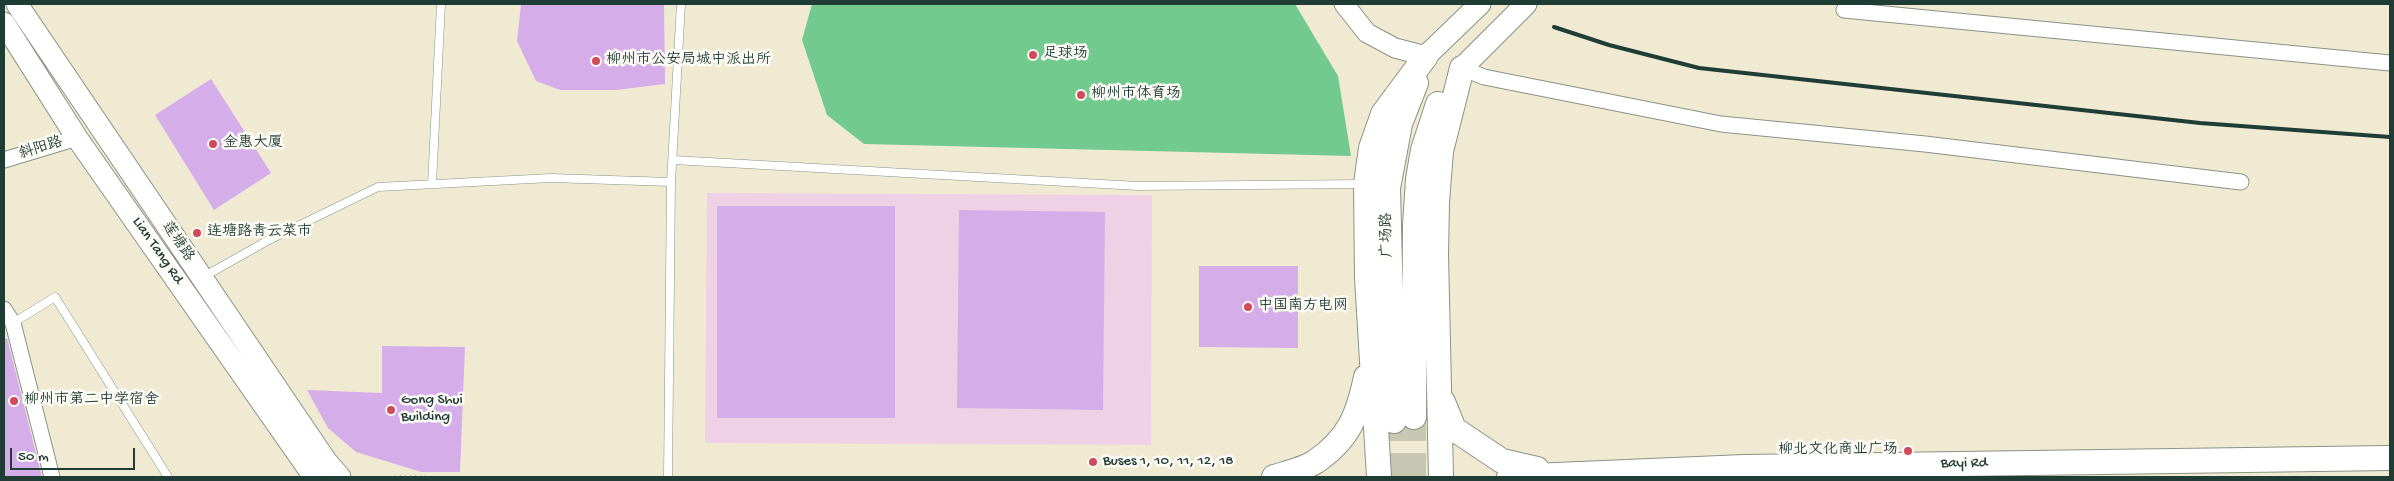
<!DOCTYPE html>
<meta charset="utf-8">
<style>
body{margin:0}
#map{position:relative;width:2394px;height:481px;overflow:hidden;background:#f1ead3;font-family:"Gochi Hand",sans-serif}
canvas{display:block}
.frame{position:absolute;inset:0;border:5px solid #1f3d34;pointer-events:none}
.scale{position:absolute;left:10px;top:448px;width:125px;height:22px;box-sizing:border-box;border:2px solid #1f3d34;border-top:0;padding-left:6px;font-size:15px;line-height:18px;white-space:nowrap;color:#1f3d34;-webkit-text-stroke:4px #fdfcf7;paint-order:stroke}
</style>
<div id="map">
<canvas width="2394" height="481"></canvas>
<div class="frame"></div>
<div class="scale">50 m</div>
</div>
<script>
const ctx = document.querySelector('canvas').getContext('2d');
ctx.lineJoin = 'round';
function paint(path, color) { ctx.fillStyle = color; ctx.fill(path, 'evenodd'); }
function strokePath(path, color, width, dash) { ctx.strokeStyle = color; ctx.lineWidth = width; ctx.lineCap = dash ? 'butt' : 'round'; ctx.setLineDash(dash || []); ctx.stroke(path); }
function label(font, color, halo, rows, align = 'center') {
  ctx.font = font + ' "Gochi Hand","LXGW WenKai TC",sans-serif'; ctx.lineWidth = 5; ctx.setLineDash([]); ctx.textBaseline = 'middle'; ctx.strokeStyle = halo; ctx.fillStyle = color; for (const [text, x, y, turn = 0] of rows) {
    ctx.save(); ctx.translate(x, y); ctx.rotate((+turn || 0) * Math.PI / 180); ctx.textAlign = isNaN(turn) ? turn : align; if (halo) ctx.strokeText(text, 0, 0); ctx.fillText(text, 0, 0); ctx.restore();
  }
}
paint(new Path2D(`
 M707,193l445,2 -1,250 -446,-2z`), '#f0d0e4');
paint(new Path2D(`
 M812,4h483l43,72 13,80 -487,-12 -37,-29 -25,-75z`), '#73ca8f');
paint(new Path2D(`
 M521,4h143l1,80 -49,6h-56l-24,-9 -19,-40z
 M211,79l60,94 -57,37 -59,-95z
 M717,206h178v212h-178z
 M959,210l146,2 -2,198 -146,-2z
 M1199,266h99v82l-99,-1z
 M7,338l35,139h-38v-138z
 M382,346l83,1 -5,125h-39l-65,-20 -28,-24 -21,-38 75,3z`), '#d5ade9');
strokePath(new Path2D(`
 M1394,477v-56
 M1414,477v-60`), '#c7c7b3', 24, [24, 12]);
const service = new Path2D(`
 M673,160l465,26 226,-2
 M432,184l9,-180
 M203,277l64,-36 111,-54 173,-9 120,4
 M13,323l42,-26 113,180
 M668,477l3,-295 10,-178`);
const minor = new Path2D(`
 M1848,4l-4,6 546,53
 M1462,68l22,9 237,47 204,20 316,38
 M4,160l73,-22
 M4,309l9,14 39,154`);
const tertiary = new Path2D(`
 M1344,4l23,29 28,15 31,8`);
const secondary = new Path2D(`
 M17,4l309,457 14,16
 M4,23l73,115 237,339
 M1426,56l54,-52
 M1462,68l64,-64`);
const primary = new Path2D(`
 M1443,402l11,27 48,32 35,8
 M1414,417l1,-192 3,-46 5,-29 15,-46
 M1394,421l-6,-233 12,-64 16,-41
 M1274,477c13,-4 30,-8 41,-15 34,-23 43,-47 51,-85
 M1379,477l-12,-199 -1,-94 5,-36 12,-34 43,-58
 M1441,477l-5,-223 1,-52 4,-51 21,-83
 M1509,477l235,-10 646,-9`);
strokePath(service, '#889484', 9);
strokePath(minor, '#889484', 17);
strokePath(tertiary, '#889484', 21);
strokePath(secondary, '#889484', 23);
strokePath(primary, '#889484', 26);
strokePath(new Path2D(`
 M395,477h32`), '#889484', 3, [1, 4]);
strokePath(service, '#fff', 8);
strokePath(minor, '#fff', 15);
strokePath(tertiary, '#fff', 19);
strokePath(secondary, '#fff', 21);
strokePath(primary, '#fff', 24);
strokePath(new Path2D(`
 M1554,27l55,18 90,23 501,55 190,14`), '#1f3d34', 4);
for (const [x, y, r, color] of [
 [1033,55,5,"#d1495b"],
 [596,61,5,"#d1495b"],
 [1081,95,5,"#d1495b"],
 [213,144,5,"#d1495b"],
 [197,233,5,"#d1495b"],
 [1248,307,5,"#d1495b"],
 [14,401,5,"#d1495b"],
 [391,410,5,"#d1495b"],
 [1908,451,5,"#d1495b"],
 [1093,462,5,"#d1495b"]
]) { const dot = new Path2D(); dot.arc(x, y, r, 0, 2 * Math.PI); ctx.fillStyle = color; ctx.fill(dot); strokePath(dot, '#fdfcf7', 2); }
label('15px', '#1f3d34', '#fdfcf7', [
 ["足球场",1043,55],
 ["柳州市公安局城中派出所",606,61],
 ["柳州市体育场",1091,95],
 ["金惠大厦",223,144],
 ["连塘路青云菜市",207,233],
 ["中国南方电网",1258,307],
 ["柳州市第二中学宿舍",24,401],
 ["Gong Shui",401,401],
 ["Building",401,418],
 ["柳北文化商业广场",1898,451,"right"],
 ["Buses 1, 10, 11, 12, 18",1103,462]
], 'left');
label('15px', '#1f3d34', '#fdfcf7', [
 ["斜阳路",41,149,-17],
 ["广场路",1388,235,-91],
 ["莲塘路",177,242,56],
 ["Lian Tang Rd",157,251,55],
 ["Bayi Rd",1964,464,-1]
]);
</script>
